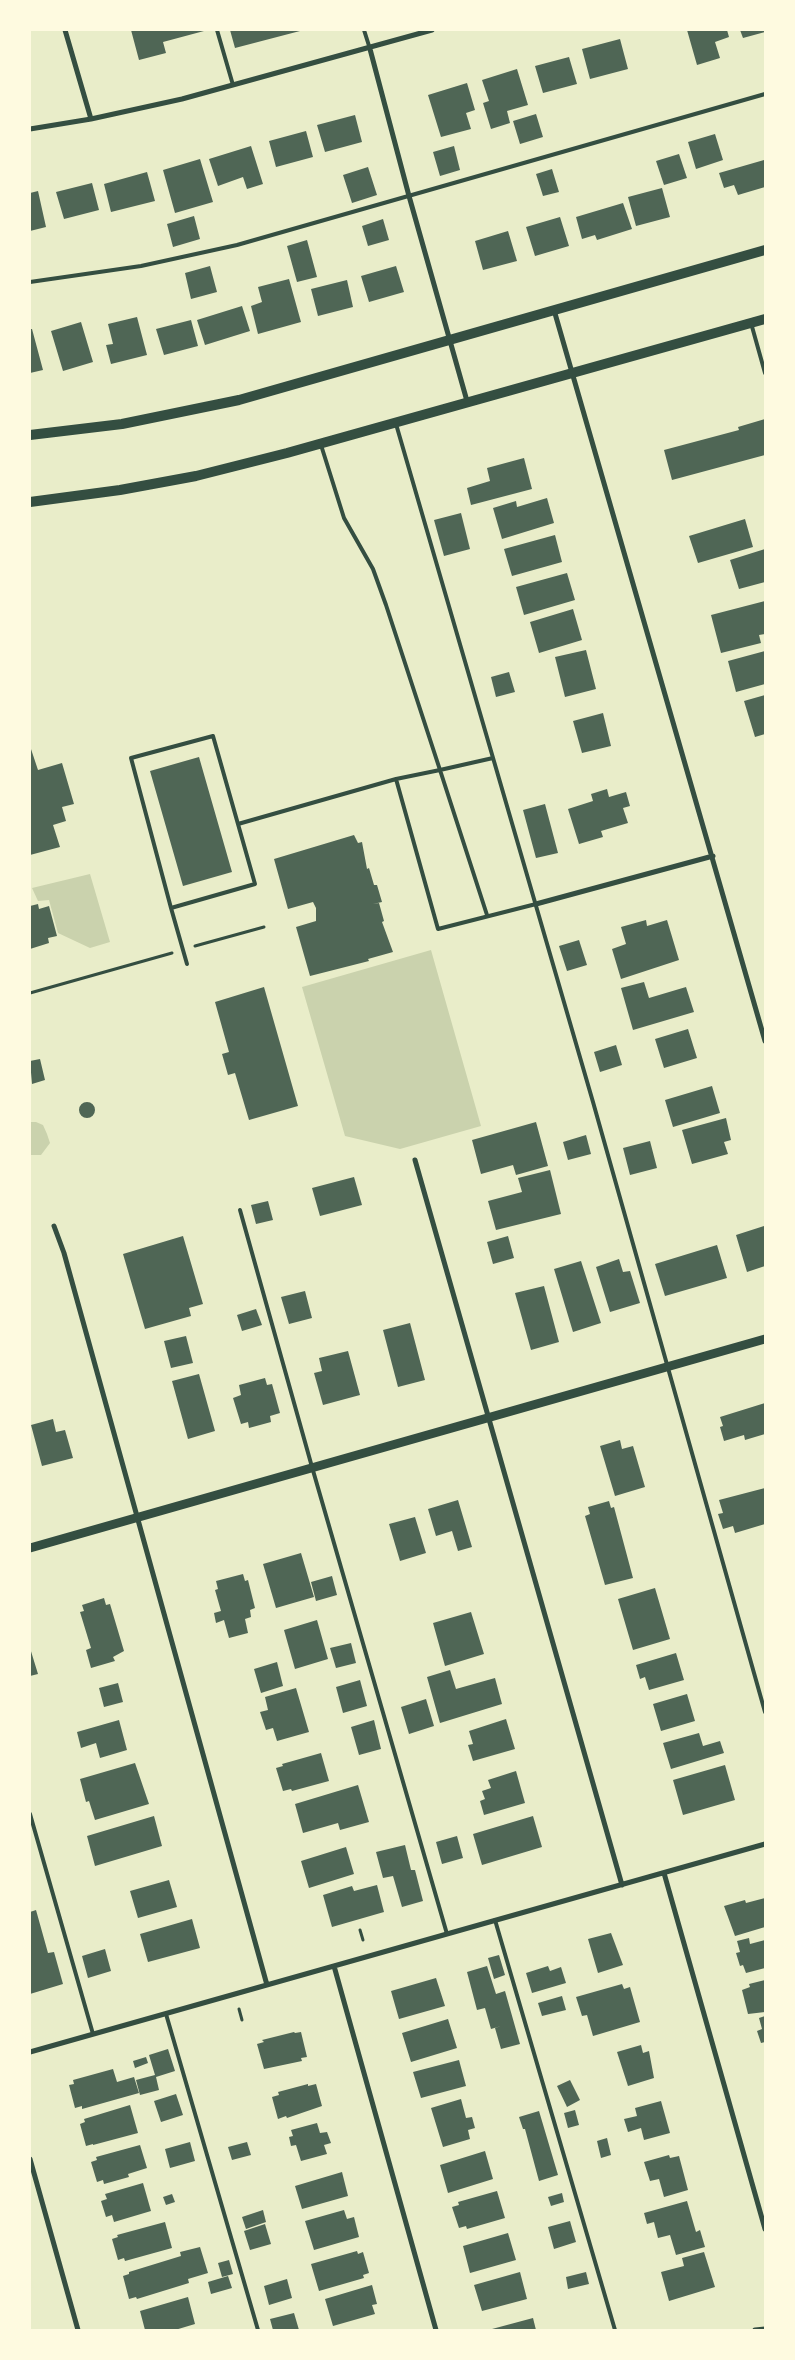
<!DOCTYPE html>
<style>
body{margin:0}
#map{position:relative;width:795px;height:2360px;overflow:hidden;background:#e9edc9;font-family:Signika,sans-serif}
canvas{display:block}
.frame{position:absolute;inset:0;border:31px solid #fefae0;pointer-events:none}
</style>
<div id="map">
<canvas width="795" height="2360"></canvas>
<div class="frame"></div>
</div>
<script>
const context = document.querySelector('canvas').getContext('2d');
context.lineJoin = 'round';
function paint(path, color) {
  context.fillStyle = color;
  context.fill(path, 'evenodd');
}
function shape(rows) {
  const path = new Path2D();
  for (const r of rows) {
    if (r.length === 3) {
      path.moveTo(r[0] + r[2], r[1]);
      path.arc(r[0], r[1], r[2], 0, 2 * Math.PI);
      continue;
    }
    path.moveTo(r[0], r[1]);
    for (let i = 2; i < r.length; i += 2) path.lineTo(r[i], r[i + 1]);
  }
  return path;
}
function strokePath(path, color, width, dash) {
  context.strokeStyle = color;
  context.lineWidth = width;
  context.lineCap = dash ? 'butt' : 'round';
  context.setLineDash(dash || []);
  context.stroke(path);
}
paint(shape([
 [90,874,110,942,90,948,58,933,49,900,38,901,32,888],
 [431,950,481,1126,400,1149,345,1136,302,987],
 [30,1122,36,1122,43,1125,47,1134,50,1143,41,1155,30,1155]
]), '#cad2ad');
paint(shape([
 [131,30,204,30,204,31,163,42,166,53,139,60],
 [230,30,299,30,300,31,235,48],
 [687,30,727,30,729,37,715,42,720,58,697,65],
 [740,30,765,30,765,32,743,38],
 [620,39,628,69,590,79,582,49],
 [569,57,577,84,543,93,535,66],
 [517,69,528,105,507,111,510,123,491,129,483,103,489,101,482,80],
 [467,83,475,110,466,113,471,129,441,137,428,95],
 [536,114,543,137,520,144,513,121],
 [355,115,362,142,325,152,317,125],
 [306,131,313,157,276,167,269,141],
 [715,134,723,160,696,169,688,142],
 [251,146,263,184,247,189,243,177,218,186,209,159],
 [454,146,460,170,440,176,433,152],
 [679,154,687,178,664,185,656,161],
 [200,159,213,202,175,213,163,170],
 [764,160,765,187,738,195,734,185,724,188,719,173],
 [368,167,377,195,352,203,343,175],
 [552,169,559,192,543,196,536,174],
 [147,172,155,201,111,212,104,184],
 [92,183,99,210,64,219,56,192],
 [662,188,670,217,636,226,628,197],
 [38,191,46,227,30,231,30,193],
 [623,203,632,229,597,240,595,235,582,239,576,217],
 [194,216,200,239,173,247,167,224],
 [560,217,569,246,535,256,526,227],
 [383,219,389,240,368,246,362,226],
 [508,231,517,261,483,270,475,241],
 [307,240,317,277,297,282,287,246],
 [210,266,217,292,191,299,185,273],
 [396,266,404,292,369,302,361,276],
 [289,279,301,322,258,334,251,306,262,302,258,287],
 [347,280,353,307,318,316,311,289],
 [242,306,250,331,205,345,197,320],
 [137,317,147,355,111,364,106,345,113,344,108,324],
 [191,320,198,346,164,355,156,329],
 [81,322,93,362,63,371,51,331],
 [30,329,32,329,43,370,30,373],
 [765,419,765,455,672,480,664,450,739,430,738,427],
 [524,458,532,489,471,505,467,488,490,481,487,468],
 [547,498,554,523,502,539,493,508,516,501,517,507],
 [461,513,470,549,444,556,434,520],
 [745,519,753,547,698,563,689,536],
 [555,535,562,562,512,576,504,549],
 [765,549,765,582,739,589,730,560],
 [567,573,575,600,524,615,516,587],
 [765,601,765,634,759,635,761,643,721,653,711,615],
 [573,609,582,640,539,653,530,622],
 [586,650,596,689,565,697,555,657],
 [765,651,765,684,736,692,728,661],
 [509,672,515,692,496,697,491,677],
 [765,695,765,734,755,737,744,701],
 [603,713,611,746,582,753,573,721],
 [30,746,38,770,62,763,74,804,62,807,66,821,53,825,60,847,30,855],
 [199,757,232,872,183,886,150,771],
 [607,789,609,797,626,792,630,806,623,808,628,823,601,831,603,837,579,844,568,809,593,801,591,794],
 [545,804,558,853,536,858,523,810],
 [354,835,358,843,362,842,367,869,369,868,374,885,377,885,382,902,373,904,379,903,384,921,382,922,393,952,368,959,369,961,310,976,296,927,316,921,316,908,313,902,288,909,274,859],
 [38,904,39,909,49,906,57,936,48,938,49,943,30,949,30,906],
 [646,920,647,926,667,920,679,960,621,979,612,949,626,944,621,927],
 [579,940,587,965,567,971,559,946],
 [644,982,649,998,686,987,694,1012,633,1030,621,988],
 [264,987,298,1106,249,1120,235,1073,228,1075,222,1054,229,1052,215,1002],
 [688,1029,697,1058,664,1068,655,1039],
 [616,1045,622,1065,600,1072,594,1052],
 [40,1059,45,1080,32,1084,30,1061],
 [712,1086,720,1113,673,1127,665,1100],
 [87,1110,8],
 [726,1118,731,1140,724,1142,728,1154,692,1164,682,1130],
 [536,1122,548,1166,516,1175,513,1165,481,1174,472,1140],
 [586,1135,591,1154,568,1160,563,1142],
 [650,1141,657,1168,630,1175,623,1148],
 [550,1170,561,1214,496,1230,488,1201,522,1192,518,1178],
 [354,1177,362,1205,320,1216,312,1188],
 [268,1201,273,1220,256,1224,251,1205],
 [764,1226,765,1266,747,1272,736,1235],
 [183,1236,203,1304,189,1308,191,1316,145,1329,123,1254],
 [508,1236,514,1258,493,1264,487,1242],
 [717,1245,727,1278,665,1296,655,1264],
 [619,1259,623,1272,630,1271,640,1303,610,1312,596,1267],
 [581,1261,601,1323,573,1332,554,1269],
 [544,1286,559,1342,531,1350,515,1293],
 [305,1291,312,1318,289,1324,281,1297],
 [256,1309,262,1325,242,1331,237,1315],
 [410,1323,425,1380,398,1387,383,1330],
 [186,1336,193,1363,171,1368,164,1341],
 [348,1351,360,1395,323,1405,314,1373,322,1371,319,1358],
 [199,1374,215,1431,188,1439,172,1381],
 [265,1378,267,1385,272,1384,280,1413,270,1416,271,1422,249,1428,248,1422,241,1424,233,1398,241,1395,239,1385],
 [765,1403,765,1434,745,1440,744,1435,724,1441,720,1427,723,1426,720,1417],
 [53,1419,56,1432,65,1430,73,1458,42,1466,31,1425],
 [620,1440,622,1449,633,1446,645,1487,615,1496,600,1446],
 [765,1488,765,1524,735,1533,733,1526,723,1529,718,1514,723,1513,719,1500],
 [458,1500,472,1547,458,1551,452,1531,436,1536,428,1509],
 [609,1501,611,1508,614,1507,633,1578,605,1585,585,1516,590,1514,588,1507],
 [415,1517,426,1553,400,1561,389,1524],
 [301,1553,314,1597,276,1608,263,1564],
 [243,1574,245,1581,248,1580,255,1608,250,1610,251,1617,245,1619,248,1633,229,1638,224,1620,216,1623,214,1613,221,1611,215,1590,218,1589,216,1581],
 [332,1576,337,1595,316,1601,311,1582],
 [655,1588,670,1639,633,1650,618,1599],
 [104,1598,106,1605,110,1604,124,1651,113,1657,115,1661,91,1668,86,1650,91,1648,80,1612,84,1611,82,1605],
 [471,1612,484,1654,445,1666,433,1623],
 [317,1620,328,1659,295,1669,284,1630],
 [351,1643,356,1663,336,1668,330,1648],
 [30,1648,38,1674,30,1676],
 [676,1653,684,1680,649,1690,645,1677,640,1679,636,1665],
 [277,1662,283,1686,261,1693,254,1669],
 [450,1670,456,1689,495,1678,502,1704,440,1723,427,1677],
 [360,1680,367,1706,343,1713,336,1687],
 [118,1683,123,1702,104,1707,99,1688],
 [296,1688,309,1732,277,1741,273,1728,266,1730,260,1712,268,1710,265,1697],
 [687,1694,695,1721,661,1731,653,1704],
 [426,1699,434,1726,409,1734,401,1707],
 [506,1719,515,1749,473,1761,468,1745,473,1744,469,1731],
 [119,1720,127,1750,100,1758,96,1743,81,1748,77,1732],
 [374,1720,381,1749,359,1755,351,1727],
 [699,1733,703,1746,720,1741,724,1753,671,1769,663,1743],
 [321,1753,329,1781,292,1791,291,1789,283,1791,276,1768,283,1766,282,1764],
 [135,1763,149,1804,95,1820,89,1801,86,1802,80,1779],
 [725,1765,735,1800,683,1815,673,1780],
 [516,1771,525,1803,484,1815,480,1801,485,1799,482,1791,491,1788,488,1780],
 [358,1785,369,1822,340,1830,338,1823,303,1833,295,1804],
 [154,1816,162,1846,95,1866,87,1836],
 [533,1816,542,1847,482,1865,473,1834],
 [457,1836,463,1858,442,1864,436,1842],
 [405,1845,411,1870,415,1870,423,1901,402,1907,393,1876,383,1878,376,1852],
 [346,1847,354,1874,309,1888,301,1861],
 [169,1880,177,1907,138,1918,130,1891],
 [377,1885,384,1912,332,1927,323,1895,352,1886,354,1891],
 [765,1898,765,1927,735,1936,724,1906,745,1900,746,1903],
 [36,1910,48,1953,54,1952,63,1984,30,1994,30,1912],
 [192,1919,200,1948,148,1962,140,1934],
 [611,1933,623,1965,598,1973,588,1939],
 [749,1938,750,1944,765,1940,765,1968,746,1973,743,1965,740,1966,736,1953,740,1952,737,1941],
 [105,1949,111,1971,88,1978,82,1956],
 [499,1955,505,1975,494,1979,488,1958],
 [487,1966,496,1994,505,1991,520,2044,501,2049,495,2028,501,2026,491,2029,485,2008,477,2010,467,1972],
 [548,1966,550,1971,561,1967,566,1983,532,1993,526,1973],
 [436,1978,445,2006,399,2019,391,1991],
 [765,1980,765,2012,748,2014,742,1990,750,1987,749,1984],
 [622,1984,624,1989,630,1987,640,2022,593,2036,587,2015,582,2016,576,1997],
 [562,1996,566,2010,542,2016,538,2003],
 [765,2016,765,2042,761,2043,757,2031,762,2029,759,2018],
 [448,2019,457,2048,411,2062,402,2033],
 [294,2032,295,2033,301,2032,307,2057,301,2058,302,2061,264,2069,257,2044,264,2042,262,2040],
 [641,2045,643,2053,649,2051,654,2078,628,2086,617,2052],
 [168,2049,175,2071,156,2077,159,2090,140,2095,136,2080,155,2075,149,2055],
 [146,2057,148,2063,135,2068,133,2061],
 [459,2060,466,2086,421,2098,413,2072],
 [113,2069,117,2082,134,2077,139,2093,82,2109,82,2106,75,2108,69,2085,74,2084,73,2080],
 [570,2080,580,2100,567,2107,557,2086],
 [308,2084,308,2086,316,2084,322,2106,287,2118,286,2116,278,2119,272,2097,279,2095,278,2092],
 [176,2094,183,2115,161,2122,154,2101],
 [461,2099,466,2118,472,2117,475,2128,468,2130,470,2139,443,2147,431,2108],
 [661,2101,670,2133,644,2140,641,2128,628,2132,624,2119,637,2116,635,2108],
 [130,2105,138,2133,93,2145,93,2144,86,2146,80,2124,85,2122,84,2119],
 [575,2110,579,2125,568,2128,564,2113],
 [539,2111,558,2175,539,2181,525,2129,523,2129,519,2117],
 [317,2123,320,2133,327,2132,331,2143,324,2145,327,2154,301,2161,296,2145,291,2146,289,2137,293,2136,291,2130],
 [607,2138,611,2155,601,2158,597,2141],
 [190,2142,195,2161,170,2168,165,2149],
 [247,2142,251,2155,232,2160,228,2147],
 [140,2145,147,2168,128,2174,129,2177,104,2184,103,2180,97,2182,91,2162,97,2160,96,2157],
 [485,2151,493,2179,448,2193,440,2165],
 [669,2155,670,2158,679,2156,688,2190,664,2197,659,2179,650,2181,644,2162],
 [342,2172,348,2196,302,2209,295,2186],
 [143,2183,151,2211,114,2222,112,2215,106,2217,101,2201,107,2199,105,2194],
 [497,2191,505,2218,467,2229,466,2226,459,2228,452,2207,459,2205,458,2202],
 [562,2193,564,2202,551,2206,548,2197],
 [172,2194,175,2202,166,2205,163,2197],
 [687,2201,696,2232,700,2230,705,2247,676,2255,670,2235,658,2238,654,2222,647,2224,644,2213],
 [263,2210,266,2222,246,2229,242,2217],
 [344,2210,347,2219,354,2217,359,2237,314,2250,305,2221],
 [570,2221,576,2242,554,2249,548,2227],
 [165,2222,172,2248,125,2261,124,2258,118,2260,112,2239,118,2237,117,2235],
 [265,2224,271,2244,250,2250,244,2231],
 [508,2233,516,2260,470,2273,463,2246],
 [200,2247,208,2273,188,2279,189,2283,137,2299,136,2297,129,2299,123,2276,129,2274,129,2272,181,2256,180,2252],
 [357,2251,358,2254,363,2252,369,2273,363,2275,364,2278,319,2291,311,2264],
 [704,2252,715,2287,669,2301,661,2272,684,2266,682,2258],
 [229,2260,233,2274,222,2277,218,2263],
 [520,2272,527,2299,482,2311,474,2285],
 [586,2272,589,2284,568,2289,566,2277],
 [228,2276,232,2288,211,2294,208,2282],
 [287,2279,292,2298,269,2305,264,2286],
 [372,2285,377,2304,372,2305,375,2314,333,2326,325,2299],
 [188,2297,195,2324,175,2330,145,2330,140,2311],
 [294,2313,299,2330,273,2330,270,2319],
 [533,2318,536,2330,492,2330,492,2329]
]), '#4f6655');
strokePath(shape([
 [195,946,264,927],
 [30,993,172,953],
 [360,1930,363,1940],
 [239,2009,242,2020]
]), '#344e41', 3);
strokePath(shape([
 [217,30,233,85],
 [364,30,370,49],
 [30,282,141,266,237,245,765,94],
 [751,323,765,373],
 [396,424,593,1102,765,1712],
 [321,445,344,518,373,569,386,605,440,770,493,758],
 [396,779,438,929,536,904],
 [238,824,396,779,440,770,487,915],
 [171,908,255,884,213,736,131,758,171,908,187,964],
 [240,1210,312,1467,447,1934],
 [30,1814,93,2034],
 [495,1920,615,2330],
 [166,2014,258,2330]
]), '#344e41', 4);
strokePath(shape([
 [65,30,91,119],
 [370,49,409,196,467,401],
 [30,129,91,119,182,99,432,30],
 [554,310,765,1041],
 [536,904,713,856],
 [415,1160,622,1885],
 [54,1226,64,1253,267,1985],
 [664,1873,765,2229],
 [334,1966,436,2330],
 [30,2052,765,1844],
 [30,2159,78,2330],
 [755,2330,765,2329]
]), '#344e41', 5);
strokePath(shape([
 [30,1548,765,1339]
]), '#344e41', 9);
strokePath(shape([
 [30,435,122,424,239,400,765,250],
 [30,502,120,490,196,476,287,453,765,319]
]), '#344e41', 10);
</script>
